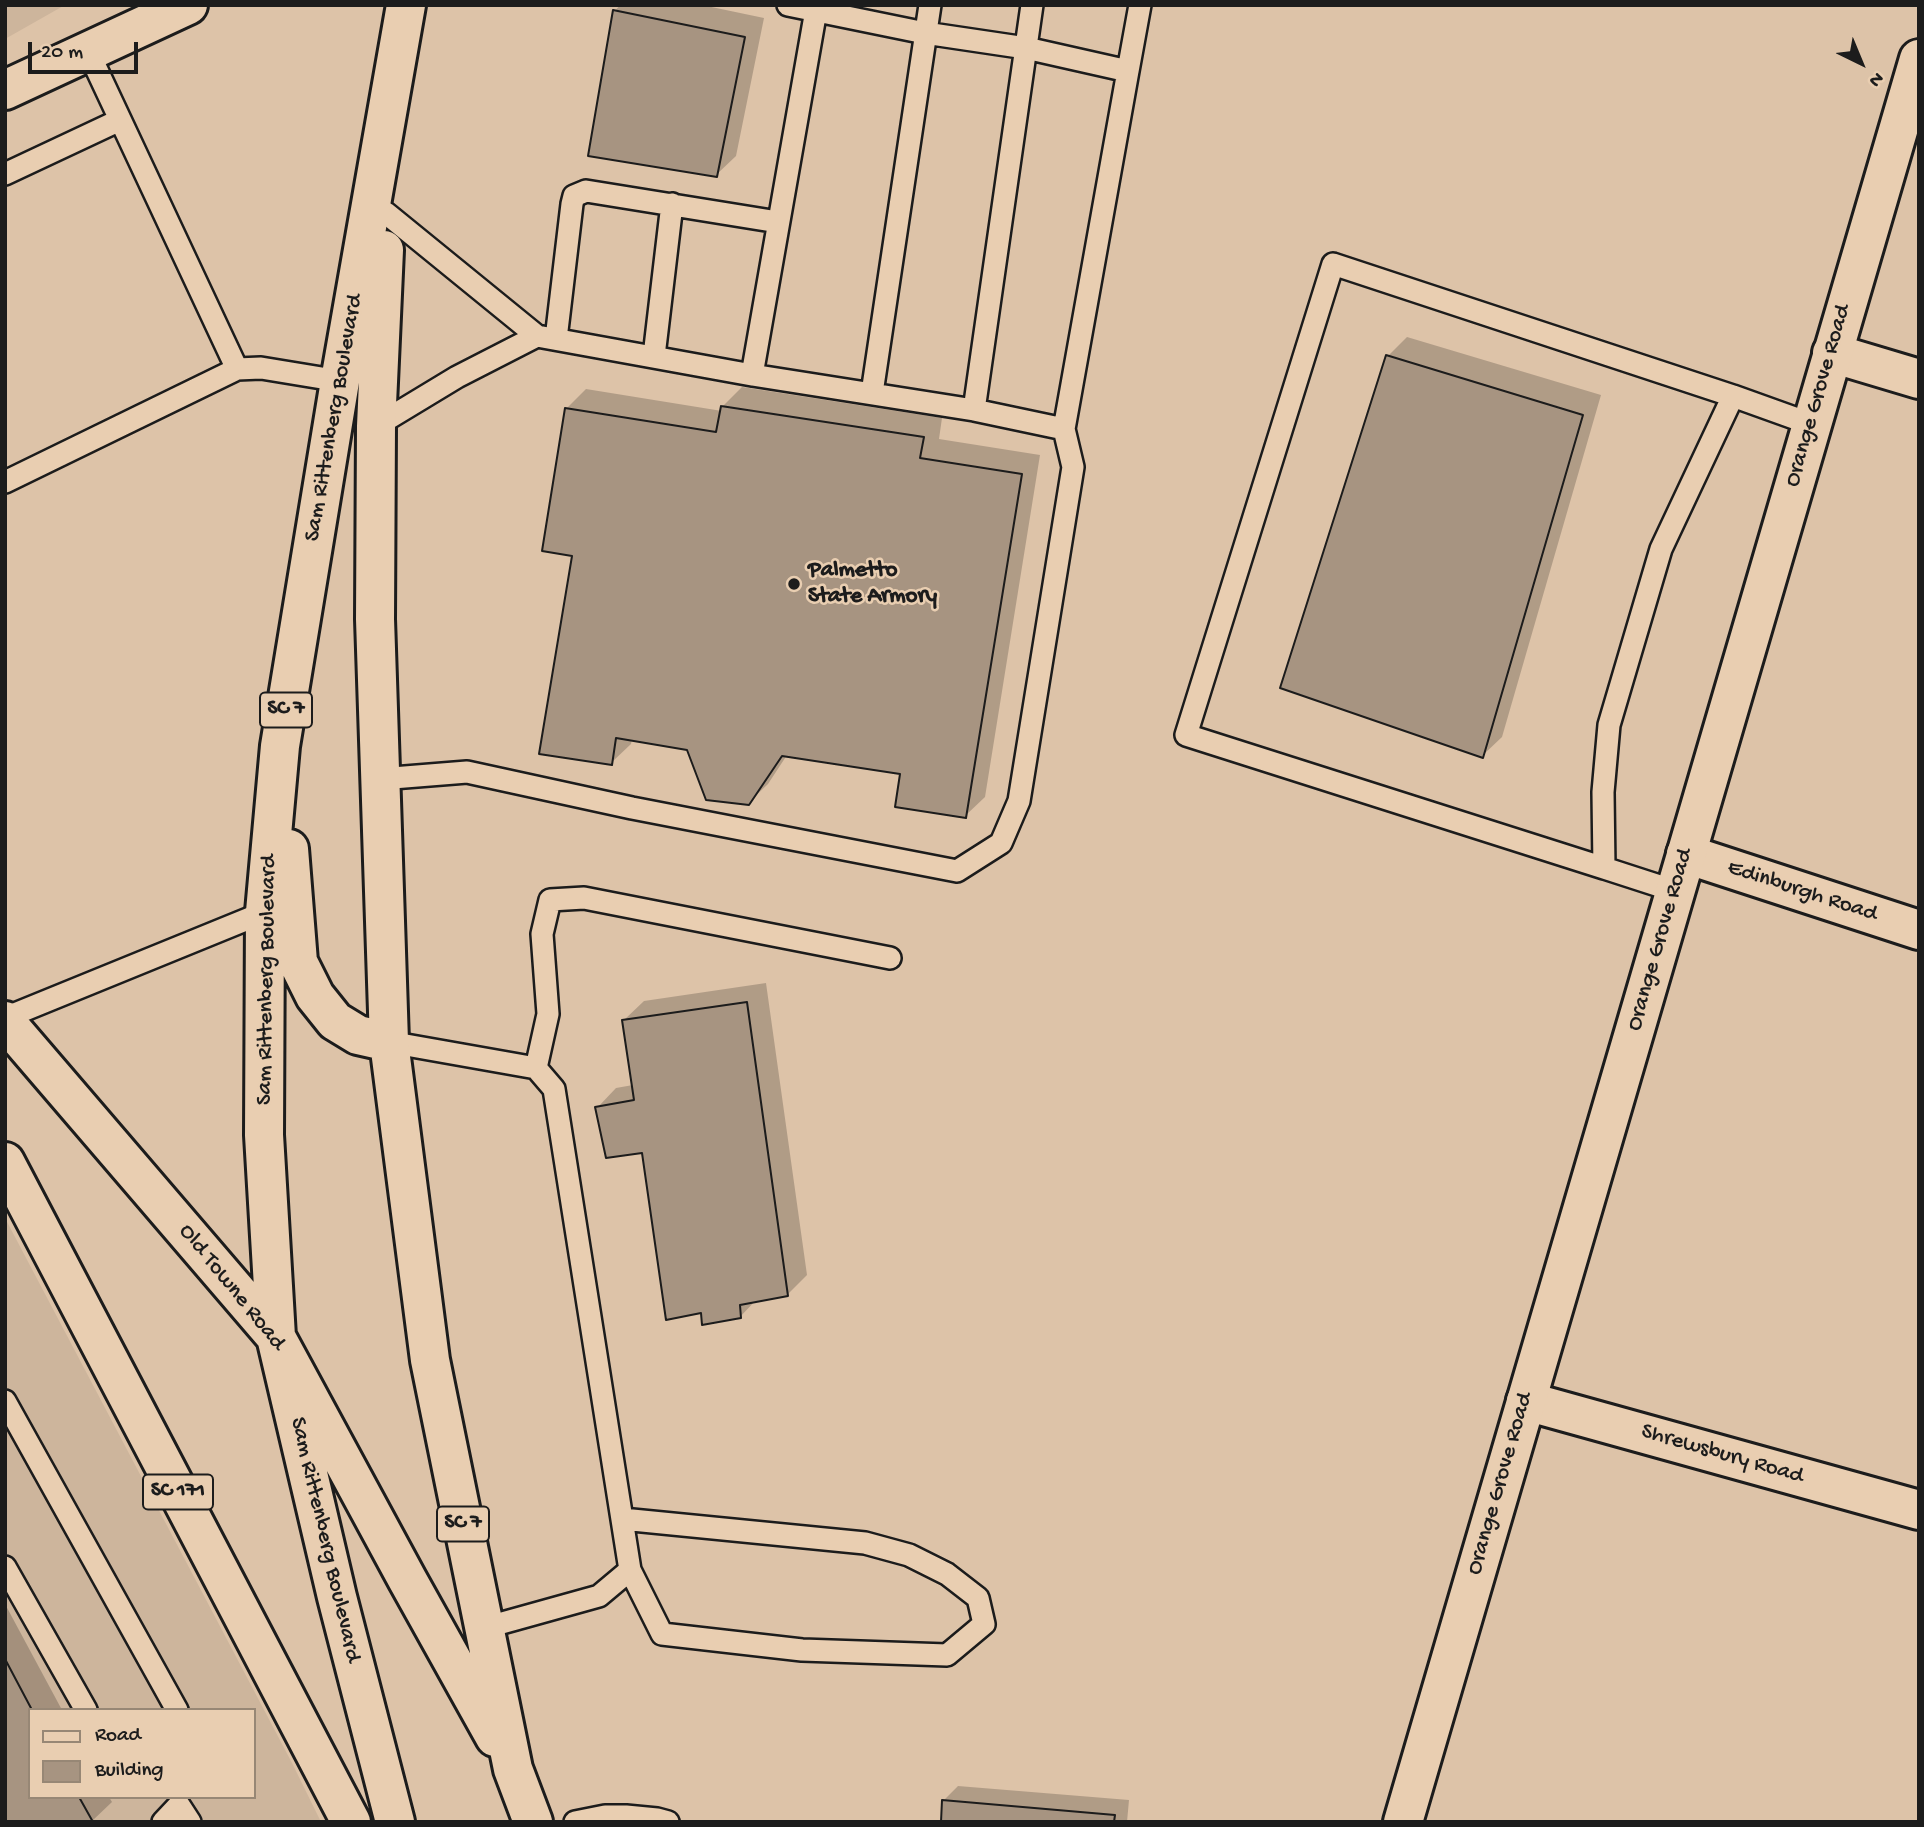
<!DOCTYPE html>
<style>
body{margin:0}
#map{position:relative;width:1924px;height:1827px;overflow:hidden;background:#ddc3a8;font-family:"Gochi Hand",sans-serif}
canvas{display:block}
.frame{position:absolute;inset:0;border:7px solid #1c1c1c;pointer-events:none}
.legend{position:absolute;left:28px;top:1708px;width:228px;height:91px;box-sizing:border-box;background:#e9ceb1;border:2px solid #978775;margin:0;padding:9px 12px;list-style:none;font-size:21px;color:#1c1c1c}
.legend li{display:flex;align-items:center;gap:14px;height:35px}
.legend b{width:35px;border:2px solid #978775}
.north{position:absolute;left:1826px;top:28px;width:70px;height:70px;-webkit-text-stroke:5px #e9ceb1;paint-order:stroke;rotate:137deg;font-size:19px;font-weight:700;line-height:28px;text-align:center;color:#1c1c1c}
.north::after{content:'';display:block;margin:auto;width:24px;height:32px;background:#1c1c1c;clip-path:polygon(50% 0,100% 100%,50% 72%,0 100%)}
.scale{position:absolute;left:28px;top:42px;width:110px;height:32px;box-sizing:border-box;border:4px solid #1c1c1c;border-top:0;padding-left:9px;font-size:21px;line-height:24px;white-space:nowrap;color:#1c1c1c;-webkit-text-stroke:5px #e9ceb1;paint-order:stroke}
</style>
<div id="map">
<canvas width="1924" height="1827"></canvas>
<div class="frame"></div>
<ul class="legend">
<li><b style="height:9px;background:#e9ceb1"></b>Road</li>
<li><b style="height:19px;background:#a79481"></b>Building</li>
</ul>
<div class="north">N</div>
<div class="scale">20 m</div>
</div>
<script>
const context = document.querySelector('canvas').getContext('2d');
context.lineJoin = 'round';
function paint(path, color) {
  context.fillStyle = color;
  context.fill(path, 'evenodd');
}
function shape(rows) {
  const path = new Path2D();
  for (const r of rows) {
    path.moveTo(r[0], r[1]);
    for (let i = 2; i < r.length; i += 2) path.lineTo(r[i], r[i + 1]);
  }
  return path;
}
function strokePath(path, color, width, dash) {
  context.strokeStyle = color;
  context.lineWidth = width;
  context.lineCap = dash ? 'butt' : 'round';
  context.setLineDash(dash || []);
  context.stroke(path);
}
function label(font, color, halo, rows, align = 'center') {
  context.font = font + ' "Gochi Hand",sans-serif';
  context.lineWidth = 5;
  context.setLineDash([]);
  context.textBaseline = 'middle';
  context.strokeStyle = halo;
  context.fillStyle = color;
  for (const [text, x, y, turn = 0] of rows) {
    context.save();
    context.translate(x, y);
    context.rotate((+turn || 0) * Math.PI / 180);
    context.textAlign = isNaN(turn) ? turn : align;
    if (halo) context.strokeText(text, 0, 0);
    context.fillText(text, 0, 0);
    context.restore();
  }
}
paint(shape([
 [5,5,65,5,5,39],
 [5,1218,292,1763,321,1822,5,1822],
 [30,1710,254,1710,254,1797,30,1797]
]), '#cdb59c');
paint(shape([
 [620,5,702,5,764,18,736,156,716,175,615,11],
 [1407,337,1601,395,1502,737,1482,756,1388,356],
 [742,387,942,418,939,439,1040,455,985,797,965,816,902,773,787,755,768,784,748,803,689,748,632,739,631,744,611,763,574,554,566,409,586,389,722,411,722,407],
 [766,983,807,1275,787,1295,756,1300,740,1317,702,1310,643,1151,597,1108,616,1088,633,1085,624,1020,644,1001],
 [5,1604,62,1710,30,1710,30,1797,109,1797,112,1802,92,1821,5,1822],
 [958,1786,1129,1800,1127,1822,943,1822,944,1800]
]), '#0003');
const building = shape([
 [613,10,745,37,717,177,588,156,613,10],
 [1386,355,1583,415,1483,758,1280,688,1386,355],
 [721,406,924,437,920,458,1022,474,966,818,895,807,900,774,782,756,749,805,706,800,687,750,616,738,612,765,539,754,572,556,542,551,565,408,716,432,721,406],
 [747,1002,788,1296,740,1305,741,1318,702,1325,701,1313,666,1320,642,1153,606,1158,595,1107,634,1100,622,1020,747,1002],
 [5,1659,32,1710,30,1710,30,1797,79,1797,93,1822,5,1822,5,1659],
 [942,1800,1115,1815,1114,1822,941,1822,942,1800]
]);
paint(building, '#a79481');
strokePath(building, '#1c1c1c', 2);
const service = shape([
 [88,51,237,369],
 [1128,71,1140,5],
 [5,174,120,120],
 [537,336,752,375,974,410,1064,429,1128,71,1026,48,925,33,788,5],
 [556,339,572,204,574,196,586,191,778,222],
 [654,356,672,204],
 [752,375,816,10],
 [872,393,930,5],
 [974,410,1032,5],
 [376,426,457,377,537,336,386,213],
 [5,482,237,369,261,368,340,381],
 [380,779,467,772,632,808,957,871,1001,843,1019,801,1073,467,1064,429],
 [1604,868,1186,735,1333,264,1733,396],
 [1675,891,1604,868,1603,792,1609,725,1661,549,1733,396,1811,424],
 [5,1018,265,912],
 [389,1042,536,1068,554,1089,630,1570,662,1634,802,1650,947,1655,984,1624,978,1598,947,1574,909,1555,865,1543,622,1519],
 [536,1068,548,1014,542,934,550,900,584,898,890,958],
 [5,1401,177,1710],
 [5,1567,86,1710],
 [484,1628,599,1596,630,1570],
 [163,1822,179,1805,190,1822],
 [575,1822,605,1816,626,1816,657,1819,668,1822]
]);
const minor = shape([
 [5,90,188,5],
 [1832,353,1919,379],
 [1686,854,1919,930],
 [1526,1401,1919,1510]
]);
const tertiary = shape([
 [1403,1822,1919,59]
]);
const primary = shape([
 [384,250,376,426,375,619,389,1042,430,1360,513,1769,533,1822],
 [289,849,298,962,315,996,335,1021,358,1035,389,1042],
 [5,1021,276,1337,407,1579,495,1737],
 [5,1162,351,1822],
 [395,1822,337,1597,276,1337,264,1135,265,912,280,746,340,381,406,5]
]);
strokePath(service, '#1c1c1c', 26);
strokePath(minor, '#1c1c1c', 44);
strokePath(tertiary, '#1c1c1c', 44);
strokePath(primary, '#1c1c1c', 44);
strokePath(service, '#e9ceb1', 21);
strokePath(minor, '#e9ceb1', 38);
strokePath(tertiary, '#e9ceb1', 38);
strokePath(primary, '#e9ceb1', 38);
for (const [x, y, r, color] of [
 [794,584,7,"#1c1c1c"]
]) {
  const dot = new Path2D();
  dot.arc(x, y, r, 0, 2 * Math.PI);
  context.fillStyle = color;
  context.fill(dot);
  strokePath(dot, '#e9ceb1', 2.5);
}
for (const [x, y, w] of [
 [286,710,52],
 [178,1492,70],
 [463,1524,52]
]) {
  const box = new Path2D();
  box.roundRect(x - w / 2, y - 17.5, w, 35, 5);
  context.fillStyle = '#e9ceb1';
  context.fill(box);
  strokePath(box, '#1c1c1c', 2);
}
label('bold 21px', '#1c1c1c', null, [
 ["SC 7",286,710],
 ["SC 171",178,1492],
 ["SC 7",463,1524]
]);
label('23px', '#1c1c1c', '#e9ceb1', [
 ["Orange Grove Road",1819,396,-74],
 ["Sam Rittenberg Boulevard",335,418,-80],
 ["Edinburgh Road",1802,892,18],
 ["Orange Grove Road",1661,940,-74],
 ["Sam Rittenberg Boulevard",268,980,-89],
 ["Old Towne Road",231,1288,51],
 ["Shrewsbury Road",1722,1455,16],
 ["Orange Grove Road",1501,1484,-74],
 ["Sam Rittenberg Boulevard",324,1540,77]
]);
label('bold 23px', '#1c1c1c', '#e9ceb1', [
 ["Palmetto",808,571],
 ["State Armory",808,597]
], 'left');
</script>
